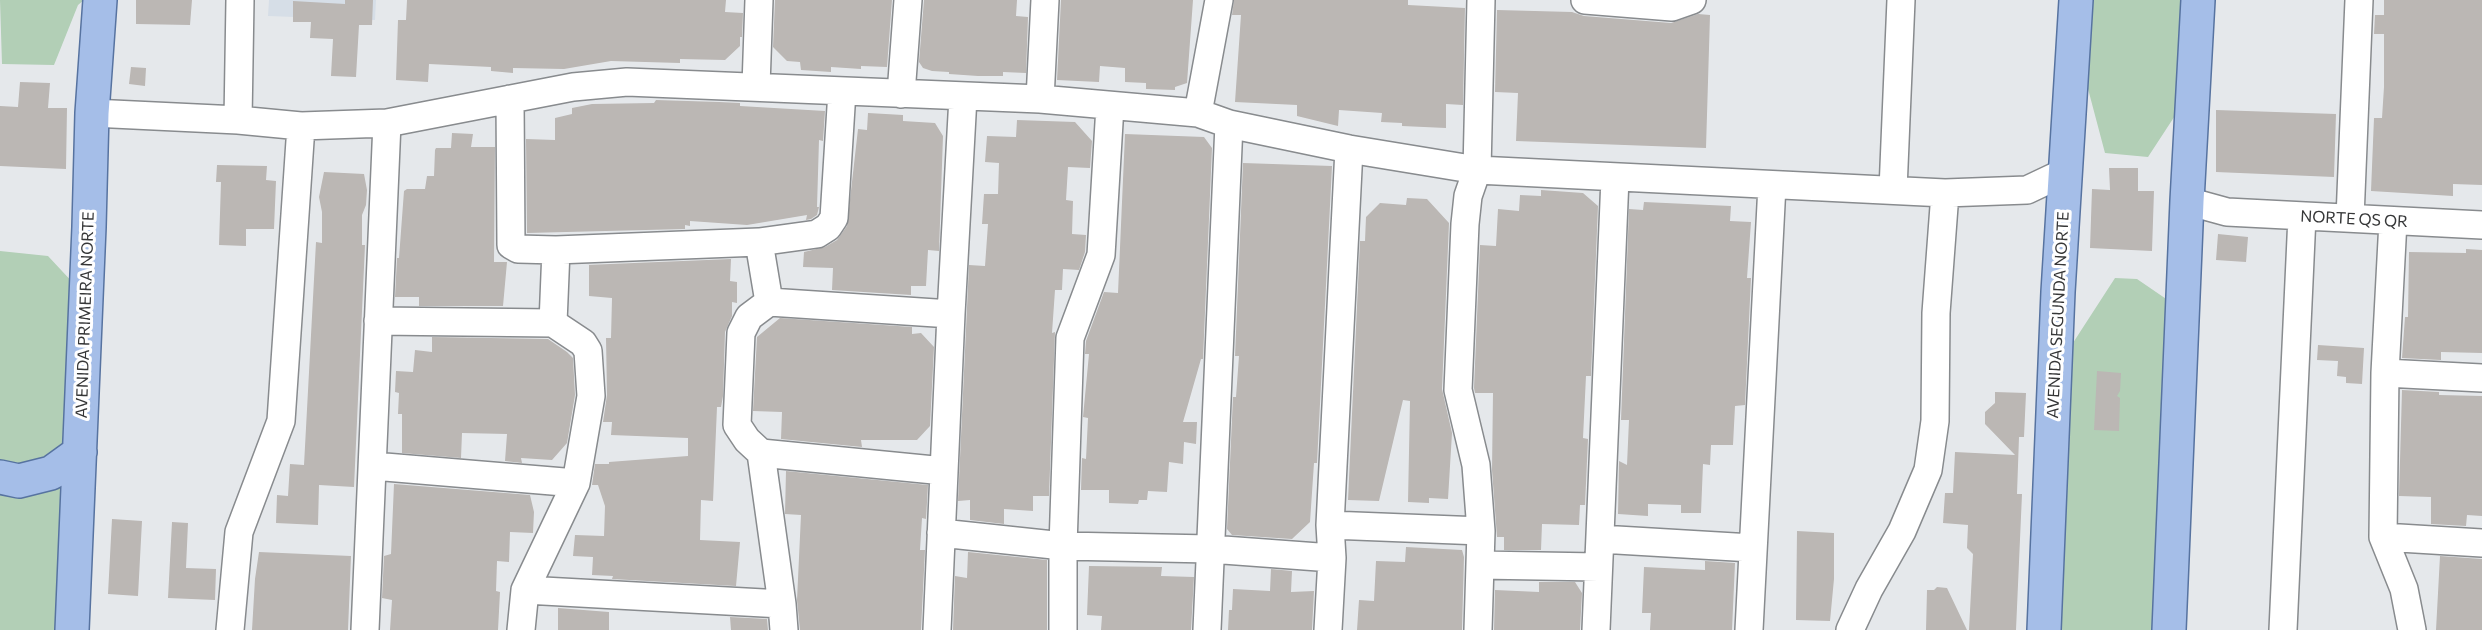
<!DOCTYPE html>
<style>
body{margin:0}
canvas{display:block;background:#e5e8eb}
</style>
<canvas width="2482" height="630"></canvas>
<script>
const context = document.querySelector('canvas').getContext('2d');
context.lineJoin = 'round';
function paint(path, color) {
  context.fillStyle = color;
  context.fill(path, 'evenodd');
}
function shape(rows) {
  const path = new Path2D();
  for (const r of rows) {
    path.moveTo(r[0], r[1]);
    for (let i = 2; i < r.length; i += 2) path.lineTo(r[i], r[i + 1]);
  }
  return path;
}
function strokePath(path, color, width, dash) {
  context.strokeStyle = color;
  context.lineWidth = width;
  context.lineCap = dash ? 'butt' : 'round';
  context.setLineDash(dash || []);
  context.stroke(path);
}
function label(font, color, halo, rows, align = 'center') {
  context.font = font + ' Commissioner,sans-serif';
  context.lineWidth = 6;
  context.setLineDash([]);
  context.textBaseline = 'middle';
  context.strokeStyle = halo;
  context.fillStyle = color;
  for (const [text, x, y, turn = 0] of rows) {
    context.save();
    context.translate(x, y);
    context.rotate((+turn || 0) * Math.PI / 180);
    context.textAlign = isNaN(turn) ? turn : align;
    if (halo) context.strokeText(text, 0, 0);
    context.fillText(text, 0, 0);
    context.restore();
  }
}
paint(shape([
 [269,0,376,0,375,20,268,16]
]), '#d6dee7');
paint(shape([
 [0,0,84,0,78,5,54,65,2,64],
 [2093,0,2184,0,2182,105,2148,157,2105,153,2087,85],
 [0,251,48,256,76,286,60,630,0,630],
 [2115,278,2137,279,2175,305,2158,630,2057,630,2069,349]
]), '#b2cfb6');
paint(shape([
 [136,0,192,0,190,25,136,24],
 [345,0,373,0,372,25,359,25,356,77,331,76,333,39,310,38,311,22,293,22,293,1,345,4],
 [407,0,726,0,725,12,743,13,742,37,740,37,740,46,725,60,680,59,680,63,611,61,564,69,513,68,513,73,491,71,491,67,429,64,428,82,396,80,398,20,406,20],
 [775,0,892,0,887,67,861,66,861,69,831,67,831,72,801,70,800,62,787,61,773,47],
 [924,0,1017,0,1016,16,1028,17,1026,73,1003,72,1003,76,978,76,949,74,949,72,932,71,923,68,919,62],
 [1061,0,1193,0,1187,83,1175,87,1175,90,1146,89,1146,83,1125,82,1125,68,1100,66,1099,82,1057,80],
 [1234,0,1408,0,1408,5,1465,8,1463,105,1446,104,1446,128,1402,126,1402,123,1381,122,1382,113,1339,110,1338,126,1297,116,1297,105,1235,102,1241,15,1232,15],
 [2384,0,2482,0,2482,185,2453,184,2453,196,2371,191,2374,118,2382,118,2384,87,2384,34,2374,34,2375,15,2384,15],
 [1497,10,1572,12,1584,16,1671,23,1698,14,1710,15,1706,148,1516,141,1518,93,1495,92],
 [131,67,146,68,145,86,129,84],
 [20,82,50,83,48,108,67,108,66,169,0,166,0,106,18,107],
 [656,100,719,102,740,103,740,106,825,111,823,141,819,140,817,207,819,207,817,215,811,219,806,220,807,215,747,225,690,221,690,226,685,225,685,229,527,233,526,139,555,140,555,118,572,114,572,108,592,104,654,103],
 [2216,110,2336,114,2334,177,2216,172],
 [868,113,903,115,903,121,935,123,943,136,939,251,928,250,926,286,911,286,911,295,832,290,833,268,803,267,804,252,825,247,837,240,847,226,858,129,867,130],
 [1017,120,1075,122,1092,141,1090,168,1068,167,1066,200,1073,201,1072,234,1086,235,1085,252,1079,270,1063,269,1062,290,1055,290,1052,333,1055,332,1049,496,1033,496,1033,511,1004,509,1004,524,970,520,970,500,958,501,969,265,985,266,988,224,982,224,984,194,998,194,999,163,985,162,987,136,1016,137],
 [452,133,473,134,471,147,495,147,494,262,507,262,503,306,419,306,419,297,395,297,397,258,399,258,404,191,407,189,425,189,427,176,434,176,435,150,436,148,451,148],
 [1125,134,1204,137,1212,148,1203,359,1201,359,1183,422,1197,422,1196,444,1184,442,1183,464,1169,462,1167,492,1148,491,1147,500,1139,500,1138,504,1109,503,1109,490,1081,490,1082,458,1086,459,1088,418,1083,417,1089,354,1085,354,1086,341,1104,292,1118,293],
 [1243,163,1332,166,1317,463,1314,463,1310,522,1292,539,1232,535,1227,529,1233,397,1236,397,1239,356,1235,356],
 [217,165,267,166,266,180,276,181,274,229,246,229,246,246,219,245,221,182,216,182],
 [2109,168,2138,168,2138,191,2154,191,2152,251,2090,248,2092,189,2110,190],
 [324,172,364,174,367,190,366,205,362,215,362,245,365,245,354,487,319,485,318,525,276,523,277,495,288,496,290,464,304,465,316,242,322,243,322,212,319,197],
 [1541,190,1583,193,1598,206,1591,376,1586,376,1583,438,1588,439,1585,505,1580,505,1579,525,1542,524,1541,550,1504,550,1504,537,1497,537,1492,470,1493,393,1475,393,1474,388,1480,245,1496,246,1498,209,1519,211,1520,195,1541,196],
 [1407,198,1427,199,1449,223,1442,389,1452,433,1448,499,1429,498,1429,503,1408,502,1410,401,1403,400,1379,501,1348,500,1360,241,1365,241,1366,217,1380,203,1406,205],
 [1644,202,1731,206,1730,221,1751,222,1747,278,1751,278,1745,405,1735,406,1733,445,1711,445,1710,465,1703,464,1701,513,1681,513,1681,505,1648,504,1648,516,1618,514,1619,461,1627,465,1629,420,1621,420,1629,209,1643,210],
 [2218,234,2248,237,2246,262,2216,260],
 [2466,249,2482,250,2482,353,2441,352,2441,360,2402,358,2405,317,2408,317,2409,252,2466,253],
 [731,259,730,281,737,282,737,303,732,302,732,316,725,332,723,396,721,407,717,407,713,501,701,500,700,540,740,542,736,586,612,579,613,576,592,575,593,557,573,556,575,535,604,536,605,506,598,485,592,485,595,464,609,464,609,462,688,456,688,438,611,435,612,422,603,422,607,395,606,338,611,338,612,298,589,296,589,265,586,265],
 [780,318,912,327,912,334,921,333,934,347,930,426,917,440,861,440,862,447,781,439,782,412,753,411,757,337],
 [432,337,548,339,567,352,573,358,575,395,567,443,552,460,521,458,522,463,505,461,507,434,462,433,461,458,402,453,402,414,398,414,399,393,395,392,396,371,413,372,415,350,432,352],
 [2318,345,2364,348,2362,384,2346,383,2346,377,2337,376,2338,361,2317,360],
 [2097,371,2121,373,2120,391,2117,396,2120,398,2119,431,2094,430],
 [2402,390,2439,392,2439,395,2482,396,2482,516,2467,515,2466,526,2431,524,2431,497,2399,496],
 [1995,392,2026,393,2024,437,2019,437,2017,494,2022,494,2016,630,1969,630,1973,554,1967,548,1968,525,1943,523,1945,493,1953,493,1955,452,2015,455,1985,424,1985,412,1995,403],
 [786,471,928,485,926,519,922,518,920,550,925,550,921,630,800,630,797,600,801,515,785,514],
 [394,484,530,495,534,512,533,533,510,532,509,562,497,561,496,591,500,592,498,630,390,630,392,600,382,598,384,556,391,554],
 [112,519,142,521,138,596,108,594],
 [172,522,188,523,186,568,216,569,215,600,168,598],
 [1797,531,1834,533,1834,579,1830,621,1796,620],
 [1406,547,1462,550,1464,557,1462,630,1357,630,1359,600,1374,601,1376,561,1405,562],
 [259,552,351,556,348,630,252,630,255,579],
 [968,552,1047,560,1047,630,953,630,955,576,967,578],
 [2440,556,2482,559,2482,630,2436,630],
 [1705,561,1735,563,1732,630,1650,630,1651,613,1642,613,1644,567,1705,570],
 [1089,566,1162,567,1161,576,1194,577,1191,630,1101,630,1102,616,1087,615],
 [1271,569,1292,571,1291,592,1314,591,1312,630,1228,630,1229,610,1232,610,1233,589,1270,591],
 [1539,582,1575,582,1582,593,1580,630,1494,630,1495,590,1539,592],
 [1937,587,1947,588,1967,630,1926,630,1927,590,1934,590],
 [558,608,609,612,609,630,558,630],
 [730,617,767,619,768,630,731,630]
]), '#bbb7b4');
const minor = shape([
 [1585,0,1672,7,1692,0],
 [756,86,759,0],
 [901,94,908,0],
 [510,99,511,245,518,249,556,250,553,323,583,343,588,351,591,396,576,483,525,590,521,630],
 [1040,99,1045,0],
 [92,113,238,120,301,126,387,123,573,87,627,82,1040,99,1198,113,1229,124,1349,149,1477,170,1945,193,2027,190,2065,172],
 [1198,113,1219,0],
 [238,120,240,0],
 [1893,190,1901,0],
 [2187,201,2227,212,2482,225],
 [2350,218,2359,0],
 [2393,221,2385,373,2383,537,2404,589,2412,630],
 [759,242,817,234,828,227,834,218,842,91],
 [556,250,759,242,769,302],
 [378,321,553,323],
 [2385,373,2482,378],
 [373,466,576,483],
 [944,471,761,453,747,440,737,425,741,333,749,317,769,302,951,314],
 [1330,525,1481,531],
 [941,533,1063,546,1210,549,1332,558],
 [2383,537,2482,543],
 [1600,539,1752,548],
 [1480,565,1598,567],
 [525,590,782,604,761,453],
 [782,604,784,630],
 [230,630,239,532,281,421,301,126],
 [365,630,387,123],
 [937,630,951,314,963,97],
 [1063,630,1063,546,1070,338,1101,255,1110,106],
 [1207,630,1229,124],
 [1328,630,1332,558,1330,525,1349,149],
 [1478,630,1481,531,1476,465,1458,390,1465,224,1468,196,1477,170,1481,0],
 [1596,630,1615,178],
 [1749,630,1772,185],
 [1850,630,1869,589,1902,531,1928,470,1935,421,1936,313,1945,193],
 [2283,630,2302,216]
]);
const major = shape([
 [0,477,19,481,51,473,80,452],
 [72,630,89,227,92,113,100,0],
 [2044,630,2058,292,2076,0],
 [2169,630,2187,201,2198,0]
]);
strokePath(minor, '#888b8e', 30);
strokePath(major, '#5773a0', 36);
strokePath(minor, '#fff', 27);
strokePath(major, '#a5bee8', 33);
label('16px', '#363738', '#fff', [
 ["NORTE QS QR",2354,219,3],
 ["AVENIDA PRIMEIRA NORTE",85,315,-88],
 ["AVENIDA SEGUNDA NORTE",2058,315,-87]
]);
</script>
